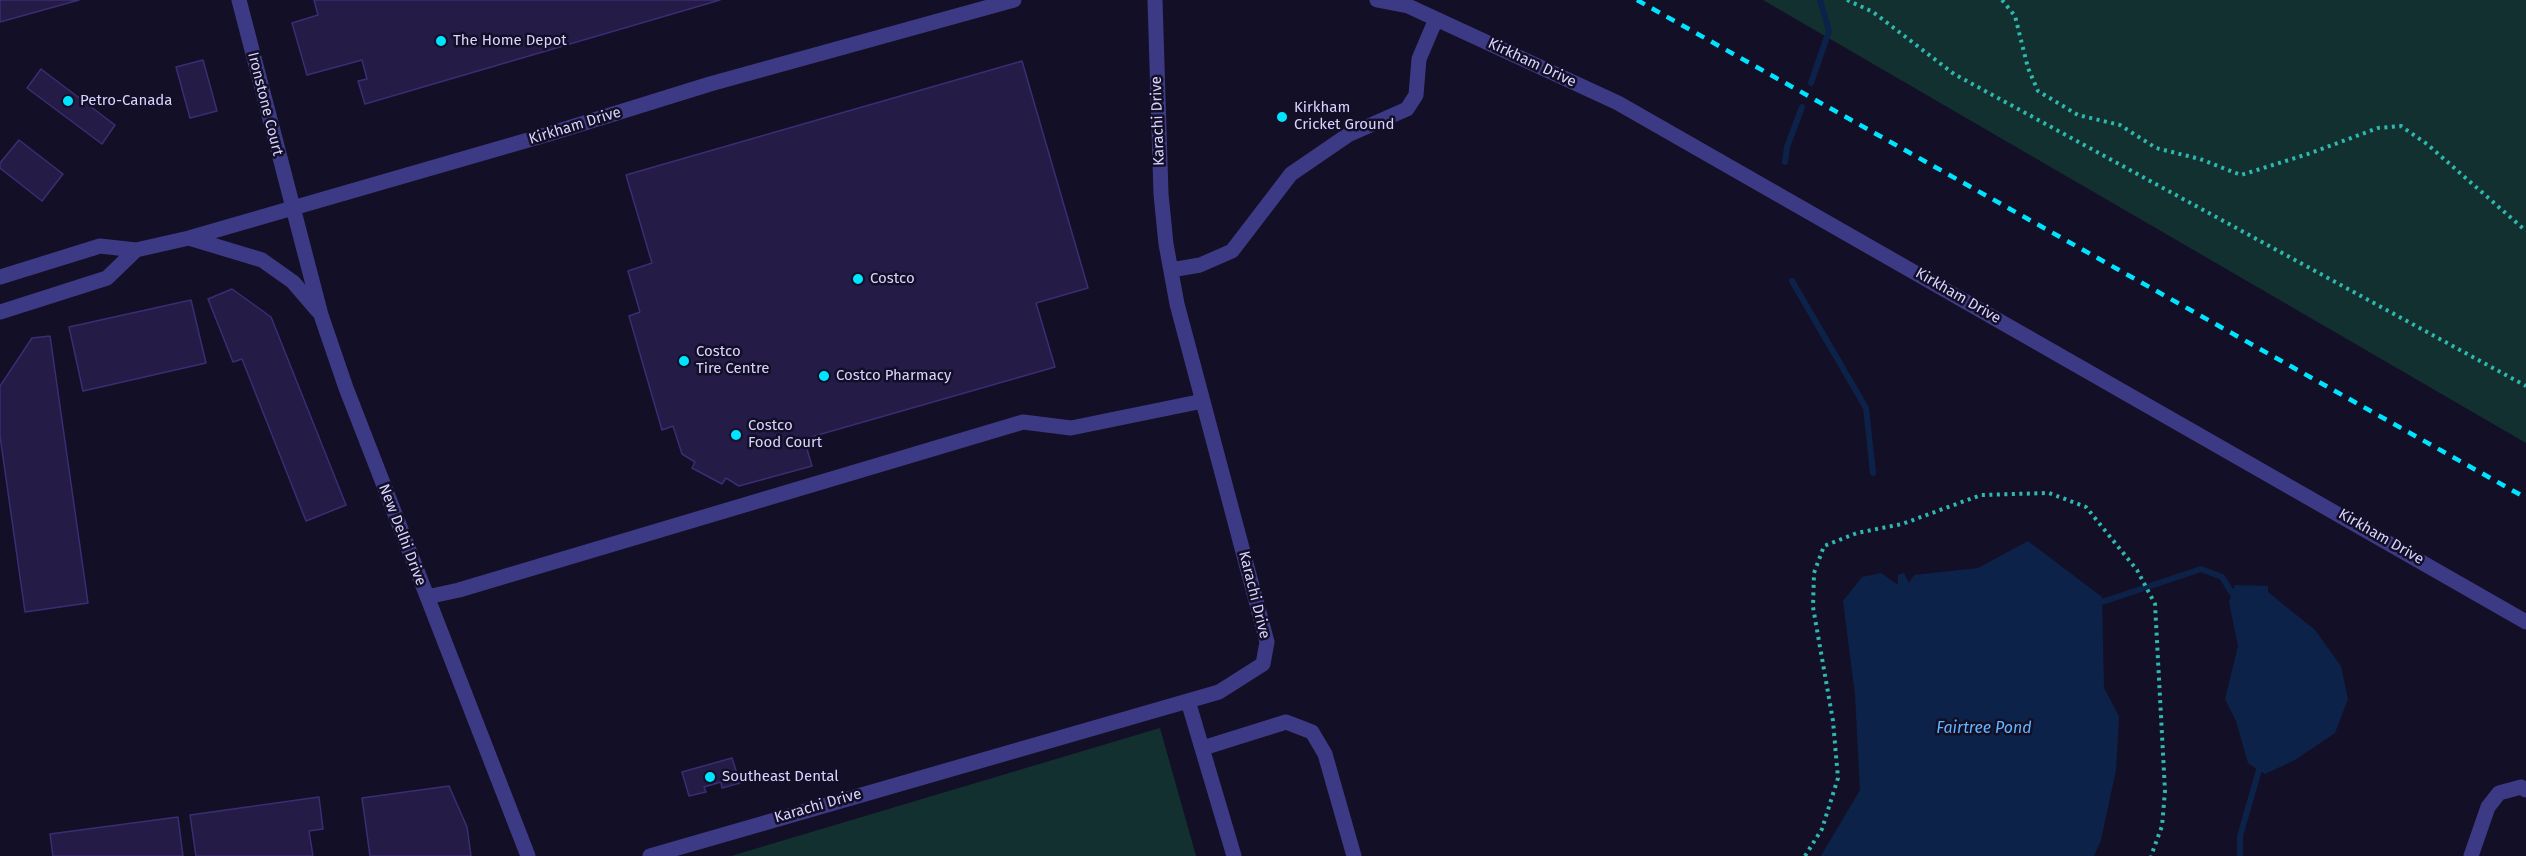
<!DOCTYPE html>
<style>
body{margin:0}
canvas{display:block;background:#130f26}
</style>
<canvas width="2526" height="856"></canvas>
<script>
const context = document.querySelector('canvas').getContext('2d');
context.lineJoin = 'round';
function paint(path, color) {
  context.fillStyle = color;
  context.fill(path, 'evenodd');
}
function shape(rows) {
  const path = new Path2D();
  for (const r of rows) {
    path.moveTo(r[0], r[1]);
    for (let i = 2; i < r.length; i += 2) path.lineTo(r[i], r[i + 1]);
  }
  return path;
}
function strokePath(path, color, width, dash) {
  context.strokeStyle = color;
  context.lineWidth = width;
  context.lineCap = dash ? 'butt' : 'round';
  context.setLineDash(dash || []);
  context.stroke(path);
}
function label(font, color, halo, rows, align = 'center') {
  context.font = font + ' "Fira Sans",sans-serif';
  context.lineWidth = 5;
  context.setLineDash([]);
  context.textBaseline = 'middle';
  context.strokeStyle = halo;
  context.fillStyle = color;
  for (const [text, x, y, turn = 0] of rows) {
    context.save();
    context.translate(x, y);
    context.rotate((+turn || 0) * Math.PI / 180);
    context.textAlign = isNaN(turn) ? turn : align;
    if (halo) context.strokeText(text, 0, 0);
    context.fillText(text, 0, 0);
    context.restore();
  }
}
paint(shape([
 [1763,0,2526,0,2526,443],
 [1160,728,1196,856,731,856]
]), '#12302f');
paint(shape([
 [2028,541,2102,597,2104,688,2119,716,2116,770,2101,840,2094,856,1821,856,1860,790,1855,695,1843,601,1862,577,1881,573,1898,585,1898,575,1904,573,1909,583,1914,575,1978,568],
 [2235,585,2268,586,2268,592,2315,630,2341,666,2348,699,2335,733,2295,760,2265,774,2248,763,2236,721,2225,699,2238,646,2229,602]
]), '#0c2248');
strokePath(shape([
 [1811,83,1829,31,1820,0],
 [1785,162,1787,147,1802,107],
 [1792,281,1866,408,1873,473],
 [2096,604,2201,569,2222,577,2235,598],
 [2240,856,2240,836,2261,763]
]), '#0c2248', 6);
const building = shape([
 [0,0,79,0,0,22,0,0],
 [314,0,720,0,365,104,358,81,367,79,362,60,307,75,292,23,318,15,314,0],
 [203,60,217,111,190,118,176,67,203,60],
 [1022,61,1088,288,1036,303,1055,367,804,439,812,466,739,486,726,478,722,484,692,468,695,462,682,454,673,426,662,430,629,316,640,312,628,271,652,263,626,175,1022,61],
 [41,69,115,125,102,144,27,88,41,69],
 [19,140,63,174,42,201,0,168,0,163,19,140],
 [232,289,271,317,346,505,306,521,242,359,233,362,208,299,232,289],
 [191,300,206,363,83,391,69,327,191,300],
 [50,336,88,603,25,612,0,436,0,386,32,338,50,336],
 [732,758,740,783,722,788,721,782,704,787,706,792,689,796,682,772,732,758],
 [449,786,467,827,471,856,370,856,362,798,449,786],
 [319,797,323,829,309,831,313,856,196,856,190,815,319,797],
 [178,817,183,856,53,856,50,834,178,817]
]);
paint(building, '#241b47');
strokePath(building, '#3b2d73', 1.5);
strokePath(shape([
 [1847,0,1873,12,1954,74,2526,386],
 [2002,0,2015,16,2028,68,2038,91,2078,115,2120,125,2156,148,2200,159,2241,175,2308,154,2378,128,2401,126,2427,144,2526,231],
 [1805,856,1822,829,1838,778,1833,721,1813,607,1814,573,1824,546,1857,533,1902,524,1981,495,2049,493,2086,507,2137,570,2155,604,2165,791,2162,826,2151,856]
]), '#2fb8b0', 4, [3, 4.5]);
strokePath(shape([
 [239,0,321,315,346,388,528,856],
 [1377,0,1408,6,1618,103,2526,622],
 [189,238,262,260,293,282,318,311],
 [1171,270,1200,265,1232,251,1291,174,1348,135,1407,109,1416,95,1419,59,1436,19],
 [0,277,100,246,136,250,189,238,549,134,710,84,1014,0],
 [0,312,107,278,136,250],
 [427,597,459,590,1023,422,1071,428,1203,401],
 [1188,701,1234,856],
 [1203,748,1286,722,1312,732,1325,754,1354,856],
 [650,856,1219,692,1263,664,1267,642,1177,304,1166,244,1161,194,1155,0],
 [2471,856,2488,807,2499,793,2521,787,2526,790]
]), '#3d3a85', 15);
strokePath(shape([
 [1637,0,2526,498]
]), '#00e5ff', 4.5, [9, 8]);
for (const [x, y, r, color] of [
 [441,41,6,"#00e5ff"],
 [68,101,6,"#00e5ff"],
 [1282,117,6,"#00e5ff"],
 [858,279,6,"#00e5ff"],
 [684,361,6,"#00e5ff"],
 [824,376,6,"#00e5ff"],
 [736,435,6,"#00e5ff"],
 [710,777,6,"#00e5ff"]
]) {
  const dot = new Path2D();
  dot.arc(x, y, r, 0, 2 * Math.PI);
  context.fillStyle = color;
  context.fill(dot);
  strokePath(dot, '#130f26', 2);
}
label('15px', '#d9d4ff', '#130f26', [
 ["The Home Depot",453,41],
 ["Petro-Canada",80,101],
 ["Kirkham",1294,108],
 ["Cricket Ground",1294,125],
 ["Costco",870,279],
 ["Costco",696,352],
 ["Tire Centre",696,369],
 ["Costco Pharmacy",836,376],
 ["Costco",748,426],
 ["Food Court",748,443],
 ["Southeast Dental",722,777]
], 'left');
label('15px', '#d9d4ff', '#130f26', [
 ["Kirkham Drive",1532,63,25],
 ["Ironstone Court",265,104,76],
 ["Karachi Drive",1158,121,-92],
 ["Kirkham Drive",575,126,-17],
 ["Kirkham Drive",1958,296,30],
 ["New Delhi Drive",402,535,69],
 ["Kirkham Drive",2381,537,30],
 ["Karachi Drive",1254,595,76],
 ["Karachi Drive",818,806,-16]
]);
label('italic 16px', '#62b6ff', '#130f26', [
 ["Fairtree Pond",1984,729]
]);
</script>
